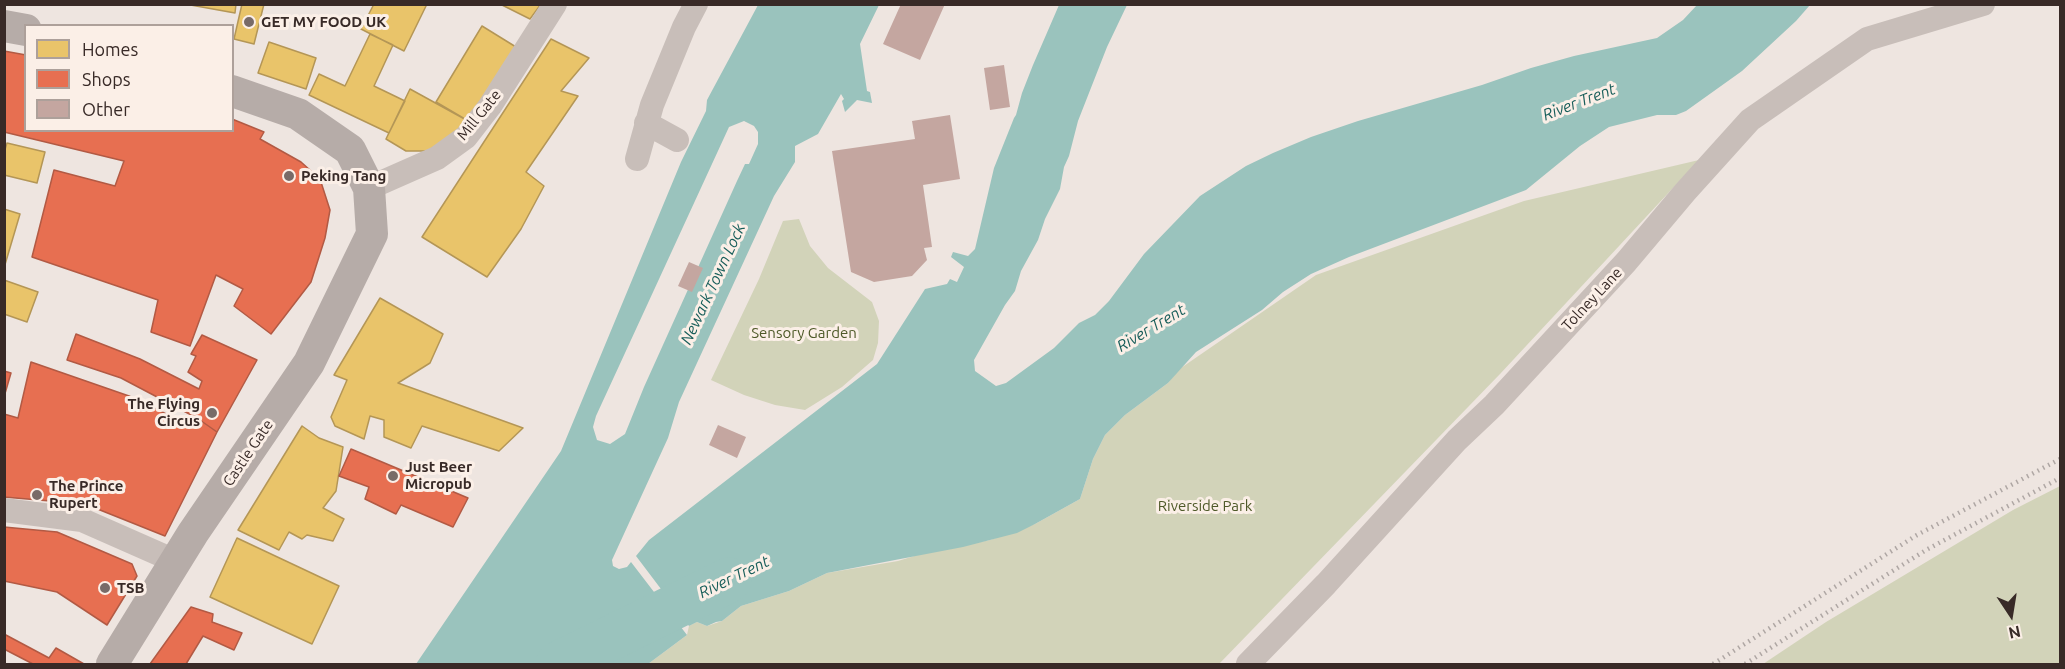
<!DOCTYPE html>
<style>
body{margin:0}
#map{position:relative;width:2065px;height:669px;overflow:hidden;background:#eee5e0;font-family:Ubuntu,sans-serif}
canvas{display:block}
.frame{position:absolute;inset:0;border:6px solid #382a27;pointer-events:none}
.legend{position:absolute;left:24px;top:24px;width:210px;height:108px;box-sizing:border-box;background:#fbefe7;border:2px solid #ada09a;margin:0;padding:8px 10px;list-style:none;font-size:18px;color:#382a27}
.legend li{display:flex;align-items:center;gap:12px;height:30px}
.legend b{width:30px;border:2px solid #ada09a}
.north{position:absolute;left:1981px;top:585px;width:60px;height:60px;-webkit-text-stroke:4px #fbefe7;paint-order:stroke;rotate:168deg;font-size:16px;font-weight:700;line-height:24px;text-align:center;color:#382a27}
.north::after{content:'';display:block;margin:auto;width:21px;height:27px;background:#382a27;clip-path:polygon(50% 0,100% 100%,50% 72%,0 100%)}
</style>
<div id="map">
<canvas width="2065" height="669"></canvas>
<div class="frame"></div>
<ul class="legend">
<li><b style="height:16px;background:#e9c46a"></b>Homes</li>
<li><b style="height:16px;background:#e76f51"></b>Shops</li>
<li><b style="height:16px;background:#c4a6a0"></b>Other</li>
</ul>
<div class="north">N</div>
</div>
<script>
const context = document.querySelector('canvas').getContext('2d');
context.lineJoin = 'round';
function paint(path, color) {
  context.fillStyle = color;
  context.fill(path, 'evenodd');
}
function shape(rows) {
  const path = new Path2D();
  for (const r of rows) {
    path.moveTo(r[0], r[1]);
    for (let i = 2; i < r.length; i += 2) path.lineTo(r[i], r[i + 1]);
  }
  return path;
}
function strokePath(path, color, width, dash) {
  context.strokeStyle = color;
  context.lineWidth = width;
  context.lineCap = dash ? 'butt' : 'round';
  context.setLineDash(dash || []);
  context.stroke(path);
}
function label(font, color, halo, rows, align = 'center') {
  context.font = font + ' Ubuntu,sans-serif';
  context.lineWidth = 6;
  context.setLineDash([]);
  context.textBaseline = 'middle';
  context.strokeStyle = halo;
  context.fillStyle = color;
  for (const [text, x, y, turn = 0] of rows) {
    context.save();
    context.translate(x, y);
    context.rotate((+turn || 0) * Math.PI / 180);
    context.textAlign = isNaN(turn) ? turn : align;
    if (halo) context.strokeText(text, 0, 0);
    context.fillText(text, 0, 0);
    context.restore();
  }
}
paint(shape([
 [1699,160,1500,374,1219,664,648,664,687,635,689,626,697,622,707,626,722,621,741,606,789,591,827,573,898,561,924,553,990,540,1035,524,1080,499,1093,459,1105,435,1125,415,1168,383,1178,370,1316,275,1524,201],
 [799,219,810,246,828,268,872,302,879,321,878,343,873,360,842,387,805,410,775,405,744,395,711,380,759,279,783,221],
 [2060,486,2060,664,1763,664,1826,622,2013,510]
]), '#d2d3b9');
paint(shape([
 [758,5,879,5,860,44,867,91,870,92,872,103,857,100,845,112,842,101,844,99,841,94,818,134,795,146,795,162,774,196,679,402,668,438,612,560,613,566,619,569,627,567,631,562,687,635,648,664,416,664,561,451,681,162,706,111,707,100],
 [744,121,754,126,758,132,758,144,749,164,745,164,737,181,644,387,625,434,610,444,597,440,593,427,596,416,729,127],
 [1059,5,1127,5,1107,47,1078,121,1069,156,1064,167,1060,189,1045,219,1038,240,1021,271,1015,291,1005,305,974,360,975,371,996,386,1006,383,1054,348,1079,323,1095,315,1109,301,1144,254,1200,196,1246,166,1273,153,1311,137,1358,121,1482,85,1531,68,1574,56,1657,38,1683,20,1697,5,1810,5,1796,21,1742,71,1686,111,1676,115,1657,115,1609,127,1580,146,1526,190,1349,257,1311,274,1283,292,1262,310,1196,352,1168,383,1125,415,1105,435,1093,459,1080,499,1035,524,1017,533,963,547,827,573,789,591,741,606,722,621,716,622,707,626,697,622,689,626,636,556,649,540,877,364,925,289,947,284,950,279,957,282,964,267,951,257,953,252,968,256,975,249,994,168,1014,118,1016,115,1022,93,1033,65]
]), '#9ac3bd');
const homes = shape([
 [185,4,236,4,235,13,185,4],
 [242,4,264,4,254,44,234,39,242,4],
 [374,4,427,4,404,51,361,29,374,4],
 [500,4,541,4,530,19,500,4],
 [482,26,516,47,470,122,436,102,482,26],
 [370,34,393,45,374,86,405,101,389,133,309,95,319,74,345,86,370,34],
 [551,39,589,58,561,91,578,96,526,172,544,186,521,229,487,277,422,237,551,39],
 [269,42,316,58,306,89,258,73,269,42],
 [410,89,470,122,428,151,406,151,386,139,410,89],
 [7,143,45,152,37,183,4,175,4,153,7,143],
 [4,209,20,214,4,268,4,209],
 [4,280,38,292,27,322,4,314,4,280],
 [380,298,443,334,430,363,398,383,523,428,499,451,422,426,411,448,384,437,384,420,370,416,364,439,335,426,331,417,347,380,334,375,380,298],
 [302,426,319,438,343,447,336,491,323,508,344,519,333,541,307,535,302,539,289,532,279,550,238,530,302,426],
 [237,538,339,586,312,644,210,597,237,538]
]);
paint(homes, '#e9c46a');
strokePath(homes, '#b49656', 1.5);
const shops = shape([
 [4,51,26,55,26,130,232,130,232,119,264,132,260,139,301,162,320,179,330,210,325,238,311,282,271,334,234,306,243,289,216,275,190,346,151,332,158,300,32,257,54,170,115,186,124,161,4,132,4,51],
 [76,334,140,359,199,389,202,381,188,372,196,356,191,354,202,335,257,360,217,432,197,418,121,378,67,360,76,334],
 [31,362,129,396,193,427,197,418,217,432,165,536,85,504,4,497,4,414,18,418,31,362],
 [4,371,11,373,4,397,4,371],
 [351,449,468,498,453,527,401,505,396,514,365,499,369,487,339,476,351,449],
 [4,527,57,532,132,564,137,576,107,625,57,592,4,581,4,527],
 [191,607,213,614,212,622,242,633,234,650,203,636,186,664,150,664,191,607],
 [4,634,49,658,56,648,84,664,33,664,4,649,4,634]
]);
paint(shops, '#e76f51');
strokePath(shops, '#b25a44', 1.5);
strokePath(shape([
 [558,664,729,580]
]), '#9ac3bd', 45);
paint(shape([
 [901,4,945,4,920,60,883,44],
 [1004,65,1010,107,990,110,984,68],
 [950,115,960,179,923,185,932,247,924,248,927,260,912,276,874,282,851,272,832,151,915,139,912,121],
 [689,262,703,268,692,292,678,286],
 [718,425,746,437,737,458,709,445]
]), '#c4a6a0');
strokePath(shape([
 [646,123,677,140],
 [637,159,652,105,684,27,696,4],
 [369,188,437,158,466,137,490,106,555,4],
 [4,510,82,520,175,561],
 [1248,664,1326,584,1457,440,1494,405,1626,262,1685,192,1750,120,1867,39,1983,4]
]), '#c8beb9', 24);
strokePath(shape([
 [4,26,26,30],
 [112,664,193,533,309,363,372,234,369,188,350,150,298,114,232,91]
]), '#b6aca8', 32);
strokePath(shape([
 [1713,664,1917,535,2060,459],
 [1745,664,1926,550,2060,478]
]), '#afa7a4', 4.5, [1.5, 4.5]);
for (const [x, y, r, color] of [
 [249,22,6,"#786b68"],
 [289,176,6,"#786b68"],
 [212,413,6,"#786b68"],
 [393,476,6,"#786b68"],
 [37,495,6,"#786b68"],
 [105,588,6,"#786b68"]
]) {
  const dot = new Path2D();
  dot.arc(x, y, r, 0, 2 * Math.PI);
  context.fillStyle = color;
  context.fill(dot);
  strokePath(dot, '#fbefe7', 2);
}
label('bold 15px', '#382a27', '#fbefe7', [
 ["GET MY FOOD UK",261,22],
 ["Peking Tang",301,176],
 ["The Flying",200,404,"right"],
 ["Circus",200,421,"right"],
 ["Just Beer",405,467],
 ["Micropub",405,484],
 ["The Prince",49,486],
 ["Rupert",49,503],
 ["TSB",117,588]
], 'left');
label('15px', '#382a27', '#fbefe7', [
 ["Mill Gate",479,115,-51],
 ["Tolney Lane",1592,299,-47],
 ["Castle Gate",248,453,-56]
]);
label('15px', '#4e5928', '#fbefe7', [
 ["Sensory Garden",804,333],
 ["Riverside Park",1205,506]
]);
label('italic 16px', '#185e5a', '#fbefe7', [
 ["River Trent",1579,102,-21],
 ["Newark Town Lock",713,284,-65],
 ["River Trent",1151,328,-31],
 ["River Trent",734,577,-26]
]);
</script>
